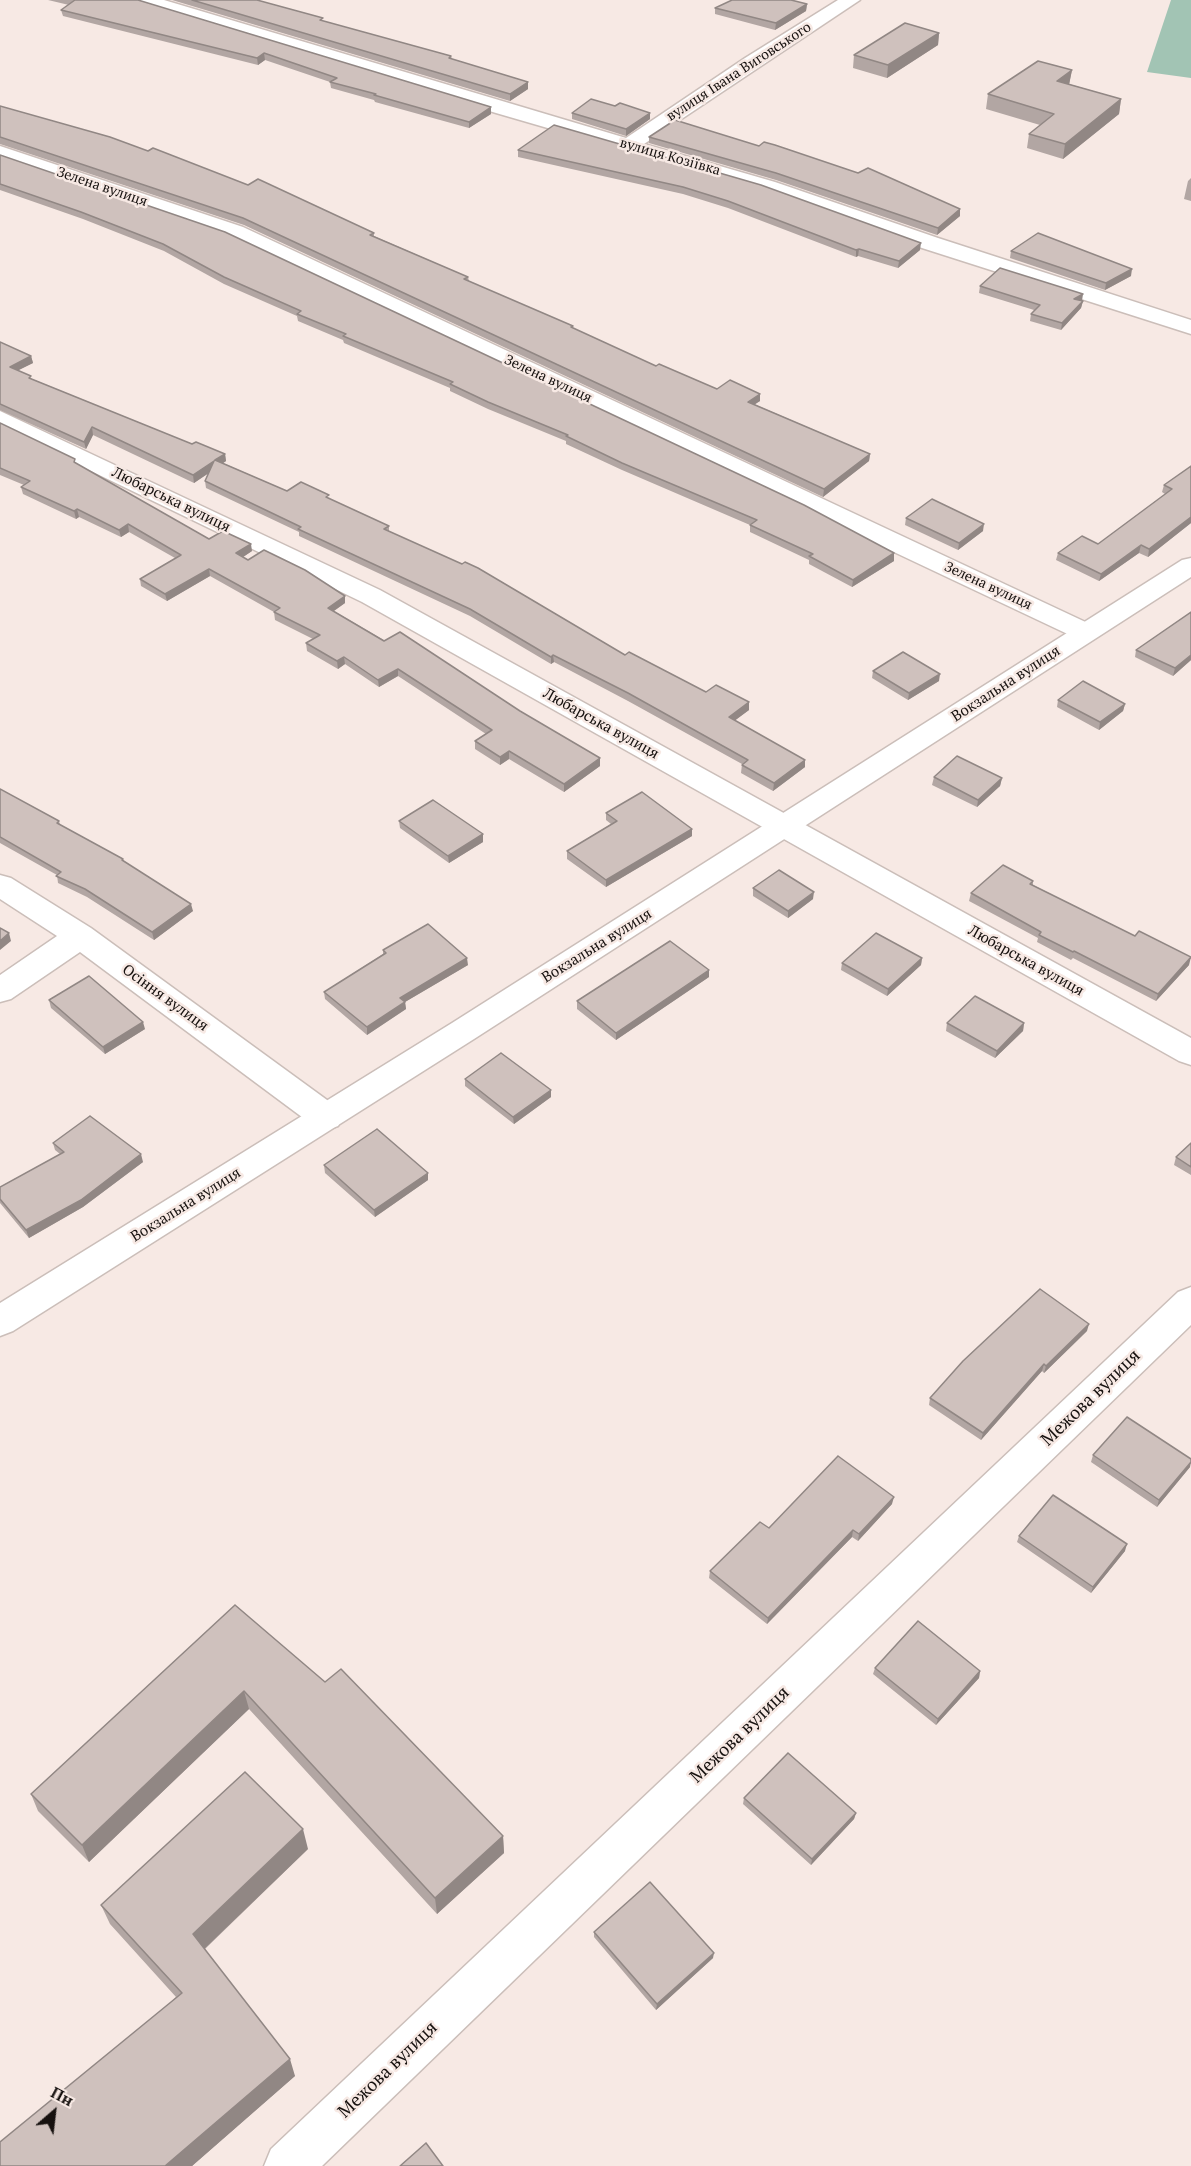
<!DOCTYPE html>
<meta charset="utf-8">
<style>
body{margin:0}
#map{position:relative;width:1191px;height:2166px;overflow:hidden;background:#f7e9e4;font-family:"PT Serif",serif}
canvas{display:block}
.north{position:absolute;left:24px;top:2082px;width:60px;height:60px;-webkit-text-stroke:4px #f7e9e4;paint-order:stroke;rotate:28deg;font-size:16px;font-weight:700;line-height:24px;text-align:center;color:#16110f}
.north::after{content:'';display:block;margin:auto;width:21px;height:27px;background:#16110f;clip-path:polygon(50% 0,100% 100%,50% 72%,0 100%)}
</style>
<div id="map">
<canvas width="1191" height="2166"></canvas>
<div class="north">Пн</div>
</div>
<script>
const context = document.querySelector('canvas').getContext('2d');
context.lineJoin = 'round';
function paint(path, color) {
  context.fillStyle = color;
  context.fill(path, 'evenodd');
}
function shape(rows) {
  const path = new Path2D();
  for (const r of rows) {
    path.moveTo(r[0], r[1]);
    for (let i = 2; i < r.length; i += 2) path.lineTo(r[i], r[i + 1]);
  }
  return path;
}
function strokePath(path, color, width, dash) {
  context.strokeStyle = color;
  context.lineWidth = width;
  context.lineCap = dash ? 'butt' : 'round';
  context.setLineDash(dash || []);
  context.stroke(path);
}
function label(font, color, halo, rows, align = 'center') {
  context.font = font + ' "PT Serif",serif';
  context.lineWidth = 5;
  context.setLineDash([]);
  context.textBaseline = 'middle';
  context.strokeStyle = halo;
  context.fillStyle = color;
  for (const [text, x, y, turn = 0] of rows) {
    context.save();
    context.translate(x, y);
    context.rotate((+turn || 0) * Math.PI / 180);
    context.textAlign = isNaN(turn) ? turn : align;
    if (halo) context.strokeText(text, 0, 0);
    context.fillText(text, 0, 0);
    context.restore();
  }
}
paint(shape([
 [1171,0,1191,0,1191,78,1147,72]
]), '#a2c4b4');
const minor = shape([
 [136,0,164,0,626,138,745,58,838,0,860,0,644,144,775,182,938,238,1191,320,1191,334,922,248,761,190,496,113,139,4,136,0],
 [0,146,243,227,1094,626,1098,632,1094,638,1085,640,1076,638,227,237,0,159,0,146],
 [0,411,380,590,1191,1038,1191,1065,1179,1061,362,602,0,427,0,411],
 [0,875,11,878,91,928,338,1108,343,1117,338,1126,326,1130,314,1126,80,952,11,999,0,1002,0,975,57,936,0,899,0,875],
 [1191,1287,1191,1325,322,2166,264,2166,271,2149,1178,1292,1191,1287]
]);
const major = shape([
 [1191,558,1191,577,474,1039,13,1331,0,1336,0,1303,452,1023,1182,560,1191,558]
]);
strokePath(minor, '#cbbeb9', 3);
strokePath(major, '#cbbeb9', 3);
paint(minor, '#fff');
paint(major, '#fff');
paint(shape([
 [48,0,138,0,491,107,491,114,469,128,375,102,374,100,331,88,330,82,265,60,258,65,63,16,61,10,69,5],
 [172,0,257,0,323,21,451,56,452,59,528,82,528,89,510,101],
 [807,4,806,11,775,30,715,14,715,8],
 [939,33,938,45,887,78,853,68,854,55],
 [1072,70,1069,84,1121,99,1119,114,1063,159,1027,148,1029,134,1040,125,986,109,988,94],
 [0,106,148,151,248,185,374,233,374,236,468,277,469,281,656,366,717,389,760,401,754,404,870,454,869,461,823,497,244,225,0,144],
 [615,106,650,113,650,119,626,136,572,119,572,113],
 [554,125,920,250,898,268,858,256,856,257,728,208,683,194,518,157,518,150],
 [649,137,759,146,960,209,960,216,937,235,776,180,649,143],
 [0,155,894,561,852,587,809,564,809,560,750,532,750,525,622,470,566,444,566,441,488,409,450,391,450,388,344,343,343,340,298,321,297,316,224,284,164,251,83,219,0,190],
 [1191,178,1191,201,1184,199,1188,181],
 [1011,251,1131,276,1105,290,1010,258],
 [980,286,1082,301,1083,301,1081,308,1061,330,1030,321,1031,314,1034,310,979,293],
 [0,342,31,356,33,363,18,370,32,379,192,444,225,454,226,461,223,463,287,491,329,499,389,526,389,532,625,655,706,692,749,710,735,720,805,767,773,791,741,773,742,764,628,701,554,662,551,664,470,616,299,536,299,532,206,488,205,481,208,473,194,483,93,435,86,449,0,410],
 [0,423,76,464,209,539,252,551,243,557,248,560,345,596,345,603,334,611,600,766,564,792,509,759,500,765,475,749,475,741,486,734,398,676,379,687,345,664,338,669,307,651,306,643,313,639,275,620,274,612,210,576,167,601,141,586,140,579,175,558,129,532,121,537,79,517,76,519,23,494,21,487,24,485,0,475],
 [1191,466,1191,523,1148,557,1139,553,1099,581,1056,560,1058,553,1098,544,1165,494,1162,492,1164,485],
 [906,518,983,531,958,550,905,525],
 [1191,612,1191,660,1173,676,1135,657,1136,650],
 [873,671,939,681,908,700,872,678],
 [1058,700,1125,704,1123,711,1099,730,1057,707],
 [934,777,1002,778,1000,786,977,807,932,785],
 [0,789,59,821,60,825,123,859,124,861,193,911,154,940,87,897,58,883,57,875,0,843],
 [606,813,692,829,692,836,606,887,567,859,567,851,611,824,606,820],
 [399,821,483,842,449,863,400,828],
 [1033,881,1033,885,1189,965,1156,1001,1073,958,1071,960,1037,942,1038,938,969,901,971,893],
 [753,888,813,899,788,918,753,896],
 [383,950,468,965,405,1002,406,1009,367,1035,325,999,324,992,383,954],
 [922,958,921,965,887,996,841,970,842,963],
 [709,977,616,1040,577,1009,577,1001],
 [49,1000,145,1029,105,1054,51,1008],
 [947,1023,1024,1023,1023,1031,995,1058,946,1031],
 [465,1079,551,1097,514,1124,465,1086],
 [53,1143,143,1162,83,1207,29,1238,0,1203,0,1187,60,1154,55,1150],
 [1191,1143,1191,1175,1174,1165,1176,1157],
 [324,1165,428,1180,375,1217,325,1173],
 [1087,1331,1044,1373,1042,1371,981,1440,929,1405,930,1398],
 [1093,1455,1190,1467,1157,1507,1091,1462],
 [892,1504,858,1541,852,1537,767,1624,709,1578,710,1571,769,1528],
 [1019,1536,1125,1551,1091,1593,1017,1542],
 [235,1605,503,1836,504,1853,437,1914,249,1709,89,1862,38,1811,31,1794],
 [875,1668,980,1671,979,1678,936,1725,873,1674],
 [744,1798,856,1813,854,1819,811,1865,743,1804],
 [308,1849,205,1949,295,2076,192,2166,0,2166,176,1997,110,1924,101,1905],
 [594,1932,713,1958,656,2010,594,1937]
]), '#b2a6a3');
paint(shape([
 [807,4,806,11,775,30,776,23],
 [939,33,938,45,887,78,888,65],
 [264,53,265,60,258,65,257,58],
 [1072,70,1069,85,1057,81],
 [528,82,528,89,510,101,510,94],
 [1121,99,1119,114,1063,159,1065,144],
 [491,107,491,114,469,128,469,122],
 [650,113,650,119,626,136,626,129],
 [960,209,960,216,937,235,938,228],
 [921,243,920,250,898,268,899,261],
 [859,249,858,256,856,257,856,250],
 [1132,269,1131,276,1105,290,1106,283],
 [1083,294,1082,301,1074,299],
 [1083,301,1081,308,1061,330,1062,323],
 [31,356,33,363,11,374,10,367],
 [760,394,760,401,748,409,748,402],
 [92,427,93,435,86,449,84,442],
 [225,454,226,461,216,468,215,460],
 [870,454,869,461,823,497,824,489],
 [214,461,215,469,194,483,193,475],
 [77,509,79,517,76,519,74,511],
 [1191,517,1191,523,1148,557,1149,549],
 [128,524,129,532,121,537,119,530],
 [984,524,983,531,958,550,959,543],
 [251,544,252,551,237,561,236,553],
 [1141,545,1139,553,1099,581,1101,574],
 [894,553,894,561,852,587,853,580],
 [209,569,210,576,167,601,165,594],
 [345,596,345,603,328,615,328,608],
 [553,655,554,662,551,664,551,657],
 [1191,655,1191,660,1173,676,1175,668],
 [344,657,345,664,338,669,337,661],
 [398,669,398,676,379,687,378,680],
 [940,674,939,681,908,700,909,693],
 [749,702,749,710,729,725,729,717],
 [1125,704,1123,711,1099,730,1100,722],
 [509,751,509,759,500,765,500,757],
 [600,758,600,766,564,792,564,784],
 [805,760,805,767,773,791,774,783],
 [1002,778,1000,786,977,807,978,800],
 [692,829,692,836,606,887,606,880],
 [483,834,483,842,449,863,448,856],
 [814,892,813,899,788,918,788,911],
 [191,904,193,911,154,940,152,932],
 [9,933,11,941,0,950,0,941],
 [1191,957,1189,965,1156,1001,1158,994],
 [467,958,468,965,405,1002,406,1009,367,1035,367,1027,400,998],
 [922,958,921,965,887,996,888,989],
 [709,970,709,977,616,1040,616,1033],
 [143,1022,145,1029,105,1054,103,1047],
 [1024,1023,1023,1031,995,1058,997,1051],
 [551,1090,551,1097,514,1124,513,1117],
 [141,1154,143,1162,83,1207,29,1238,26,1230],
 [428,1173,428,1180,375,1217,374,1210],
 [1089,1324,1087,1331,1044,1373,1046,1366],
 [1044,1364,1042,1371,981,1440,983,1433],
 [1191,1462,1190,1467,1157,1507,1159,1500],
 [894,1497,892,1504,858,1541,859,1534],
 [853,1530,852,1537,767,1624,768,1618],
 [1127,1544,1125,1551,1091,1593,1093,1587],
 [980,1671,979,1678,936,1725,938,1719],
 [244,1691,249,1709,89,1862,82,1845],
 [856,1813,854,1819,811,1865,812,1859],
 [303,1829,308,1849,200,1953,193,1934],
 [503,1836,504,1853,437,1914,435,1898],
 [714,1953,713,1958,656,2010,657,2004],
 [290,2059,295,2076,192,2166,165,2166]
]), '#918784');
const building = shape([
 [75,0,138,0,491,107,469,122,374,95,376,94,330,82,337,78,264,53,257,58,61,10,75,0],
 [192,0,257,0,323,18,320,20,451,56,449,58,528,82,510,94,192,0],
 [732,0,791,0,807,4,776,23,715,8,732,0],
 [905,23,939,33,888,65,854,55,905,23],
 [1038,61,1072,70,1057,81,1121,99,1065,144,1029,134,1054,114,988,94,1038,61],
 [591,99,615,106,620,103,650,113,626,129,572,113,591,99],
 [0,106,110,137,148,151,153,148,248,185,258,179,374,233,370,235,468,277,464,279,573,326,571,327,656,366,659,364,717,389,730,380,760,394,748,402,870,454,824,489,243,218,0,137,0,106],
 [675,120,759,146,764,142,775,145,858,173,868,168,960,209,938,228,776,173,649,137,675,120],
 [554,125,761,185,921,243,899,261,859,249,856,250,728,201,683,187,518,150,554,125],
 [0,155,225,232,804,505,894,553,853,580,809,556,813,554,750,525,757,520,622,463,566,436,568,435,488,402,450,384,453,382,343,336,346,334,297,314,301,311,224,277,163,244,81,212,0,184,0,155],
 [1038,233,1132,269,1106,283,1011,251,1038,233],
 [1000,268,1083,294,1074,299,1083,301,1062,323,1031,314,1040,305,980,286,1000,268],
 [0,342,31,356,10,367,31,376,29,378,192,444,196,442,225,454,215,460,287,491,301,482,329,495,326,497,389,526,384,529,462,564,465,562,478,568,625,655,629,652,706,692,716,685,749,702,729,717,805,760,774,783,742,765,748,760,628,693,553,655,551,657,470,609,298,529,301,527,205,481,214,461,193,475,92,427,84,442,0,404,0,342],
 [0,423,75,459,74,462,209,539,223,531,251,544,236,553,248,560,264,550,305,570,345,596,328,608,384,641,400,632,520,711,600,758,564,784,509,751,500,757,475,741,492,730,398,669,378,680,344,657,337,661,306,643,320,635,274,612,280,608,209,569,165,594,140,579,181,555,128,524,119,530,77,509,74,511,21,487,30,481,0,468,0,423],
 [1191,466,1191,517,1149,549,1141,545,1101,574,1058,553,1082,536,1098,544,1172,489,1164,485,1191,466],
 [932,499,984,524,959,543,906,518,932,499],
 [1191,612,1191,655,1175,668,1136,650,1191,612],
 [903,652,940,674,909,693,873,671,903,652],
 [1083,681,1125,704,1100,722,1058,700,1083,681],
 [957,756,1002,778,978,800,934,777,957,756],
 [0,789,59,821,57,823,123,859,122,860,191,904,152,932,85,889,56,876,61,872,0,837,0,789],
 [642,792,692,829,606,880,567,851,617,821,606,813,642,792],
 [433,800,483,834,448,856,399,821,433,800],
 [1003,865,1033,881,1030,884,1135,936,1139,931,1191,957,1158,994,1074,951,1073,952,1039,935,1041,932,971,893,1003,865],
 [779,870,814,892,788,911,753,888,779,870],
 [428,924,467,958,400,998,405,1002,367,1027,324,992,386,953,383,950,428,924],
 [0,928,9,933,0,941,0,928],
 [876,933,922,958,888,989,842,963,876,933],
 [670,941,709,970,616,1033,577,1001,670,941],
 [89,976,143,1022,103,1047,49,1000,89,976],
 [975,996,1024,1023,997,1051,947,1023,975,996],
 [501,1053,551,1090,513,1117,465,1079,501,1053],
 [90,1116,141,1154,81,1200,26,1230,0,1199,0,1187,64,1152,53,1143,90,1116],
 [377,1129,428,1173,374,1210,324,1165,377,1129],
 [1191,1143,1191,1167,1176,1157,1191,1143],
 [1040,1289,1089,1324,1046,1366,1044,1364,983,1433,930,1398,963,1361,1040,1289],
 [1127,1417,1191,1459,1191,1462,1159,1500,1093,1455,1127,1417],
 [838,1456,894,1497,859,1534,853,1530,768,1618,710,1571,760,1522,769,1528,838,1456],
 [1053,1495,1127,1544,1093,1587,1019,1536,1053,1495],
 [235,1605,325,1682,341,1669,503,1836,435,1898,244,1691,82,1845,31,1794,235,1605],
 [918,1621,980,1671,938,1719,875,1668,918,1621],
 [788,1753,856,1813,812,1859,744,1798,788,1753],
 [245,1772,303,1829,193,1934,290,2059,165,2166,0,2166,0,2142,182,1993,101,1905,245,1772],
 [650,1882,714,1953,657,2004,594,1932,650,1882],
 [426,2143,443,2166,400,2166,426,2143]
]);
paint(building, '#cfc1bd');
strokePath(building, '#918784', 1.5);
label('14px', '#16110f', '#f7e9e4', [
 ["вулиця Івана Виговського",739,72,-33],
 ["вулиця Козіївка",670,157,16],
 ["Зелена вулиця",102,187,19],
 ["Зелена вулиця",548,379,25],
 ["Зелена вулиця",988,586,25]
]);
label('15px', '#16110f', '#f7e9e4', [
 ["Любарська вулиця",171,500,26],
 ["Вокзальна вулиця",1006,684,-33],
 ["Любарська вулиця",601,724,29],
 ["Вокзальна вулиця",597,946,-32],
 ["Любарська вулиця",1026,961,29],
 ["Осіння вулиця",165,998,36],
 ["Вокзальна вулиця",186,1205,-32]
]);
label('18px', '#16110f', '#f7e9e4', [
 ["Межова вулиця",1091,1398,-44],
 ["Межова вулиця",740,1735,-44],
 ["Межова вулиця",388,2070,-44]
]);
</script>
